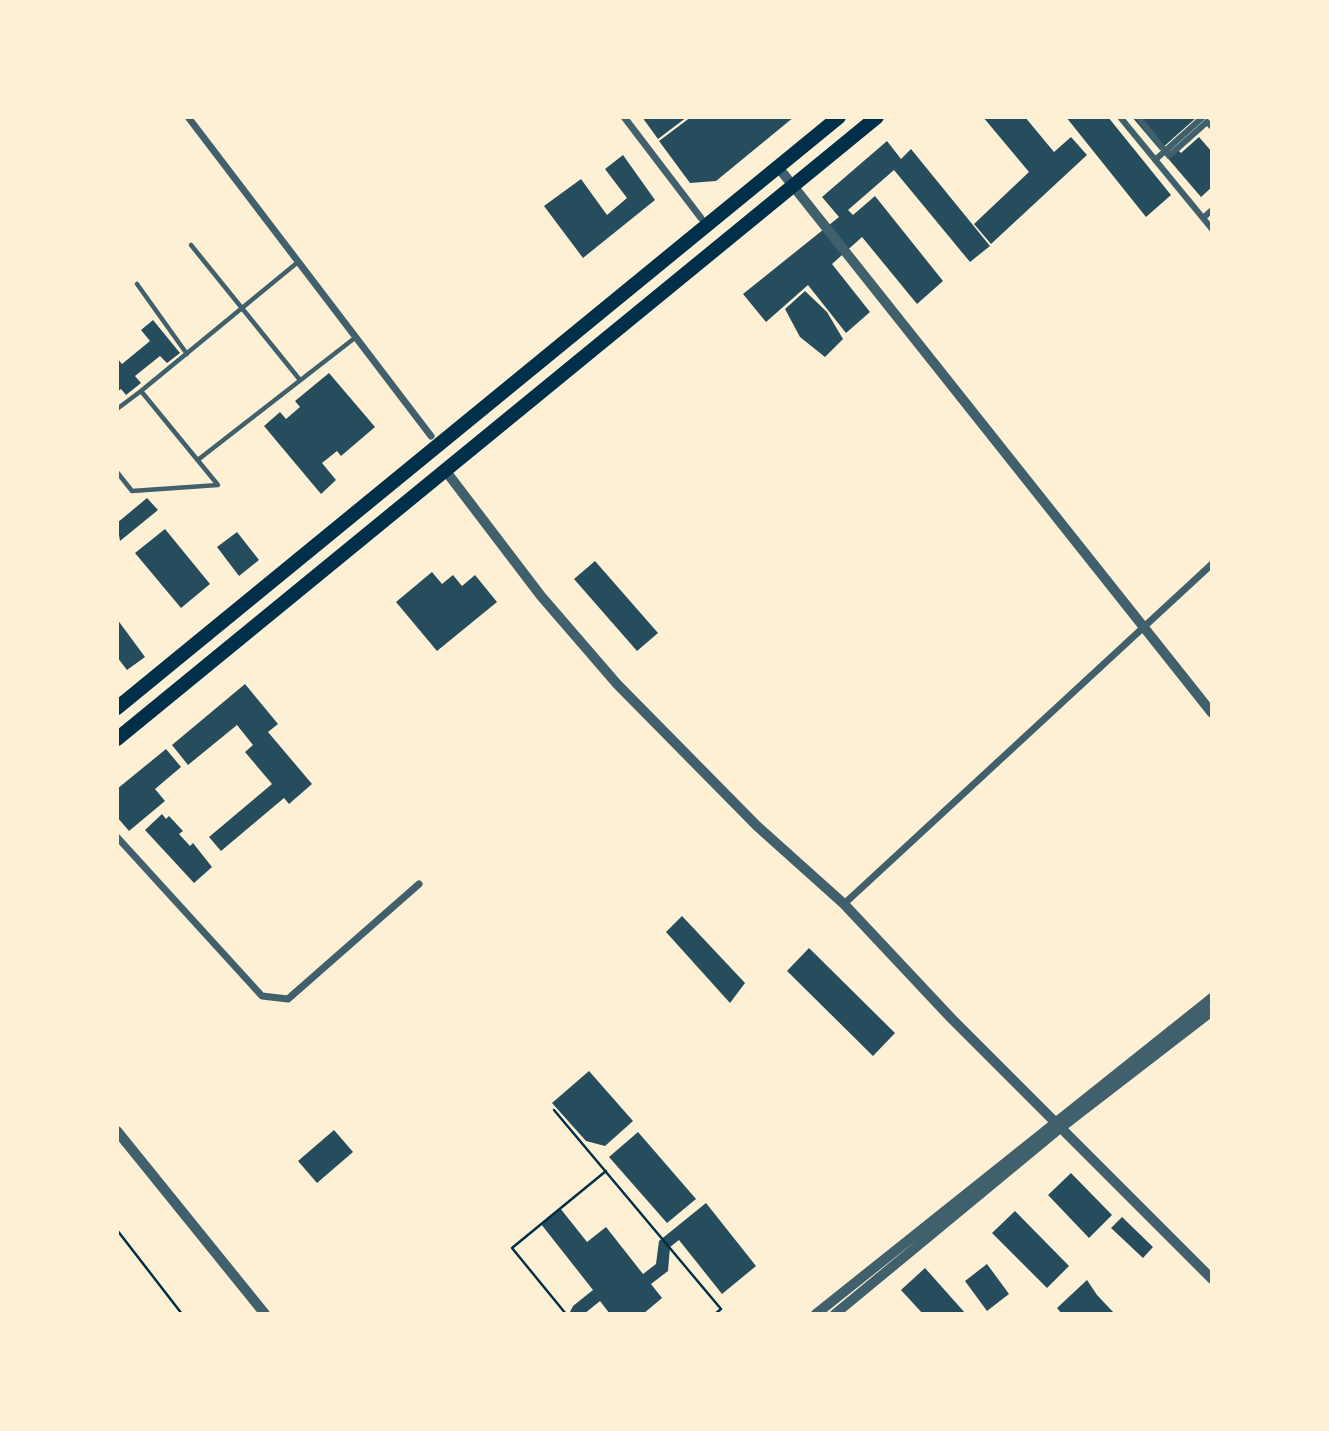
<!DOCTYPE html>
<style>
body{margin:0}
#map{position:relative;width:1329px;height:1431px;overflow:hidden;background:#fdf0d5;font-family:Poppins,sans-serif}
canvas{display:block}
.frame{position:absolute;inset:0;border:119px solid #fdf0d5;pointer-events:none}
</style>
<div id="map">
<canvas width="1329" height="1431"></canvas>
<div class="frame"></div>
</div>
<script>
const context = document.querySelector('canvas').getContext('2d');
context.lineJoin = 'round';
function paint(path, color) {
  context.fillStyle = color;
  context.fill(path, 'evenodd');
}
function shape(rows) {
  const path = new Path2D();
  for (const r of rows) {
    path.moveTo(r[0], r[1]);
    for (let i = 2; i < r.length; i += 2) path.lineTo(r[i], r[i + 1]);
  }
  return path;
}
function strokePath(path, color, width, dash) {
  context.strokeStyle = color;
  context.lineWidth = width;
  context.lineCap = dash ? 'butt' : 'round';
  context.setLineDash(dash || []);
  context.stroke(path);
}
paint(shape([
 [642,117,687,117,658,139],
 [691,117,794,117,716,181,690,183,659,141],
 [983,117,1025,117,1054,152,1071,137,1087,155,991,244,974,224,1029,172],
 [1066,117,1108,117,1171,195,1146,217],
 [1132,117,1197,117,1160,150],
 [1199,137,1212,152,1212,187,1201,197,1165,155,1175,147,1181,153],
 [887,141,901,159,911,149,990,246,970,262,894,170,848,210,853,215,875,196,943,281,917,304,862,237,832,264,870,312,846,333,808,285,766,322,743,294,839,217,822,197],
 [623,155,655,200,583,258,544,206,581,179,607,215,627,198,605,169],
 [805,291,827,312,843,339,825,357,800,337,785,309],
 [153,320,180,353,167,363,160,356,135,376,141,383,126,395,121,389,117,392,117,358,122,364,150,341,141,330],
 [329,373,375,427,341,456,337,451,322,463,336,480,321,494,264,426,280,412,286,419,300,407,295,401],
 [147,498,158,510,120,541,117,523],
 [165,529,210,584,181,608,135,553],
 [237,532,259,560,239,576,217,547],
 [595,561,658,633,637,651,574,579],
 [432,572,442,584,453,575,462,586,475,575,497,602,437,651,396,602],
 [117,619,145,657,127,670,117,657],
 [245,684,278,724,268,732,312,784,289,804,284,798,221,851,209,837,272,784,245,752,253,745,237,725,188,765,172,745],
 [166,749,181,767,155,789,165,801,129,831,117,817,117,789],
 [162,814,166,819,169,816,183,831,179,834,190,846,193,843,212,867,194,883,145,830],
 [682,916,745,983,730,1003,666,932],
 [809,948,895,1033,873,1056,787,971],
 [589,1071,633,1121,605,1146,586,1141,552,1103],
 [334,1130,353,1152,317,1183,298,1161],
 [638,1132,696,1199,667,1223,609,1157],
 [1071,1173,1112,1215,1089,1238,1048,1195],
 [706,1203,756,1266,722,1294,679,1240,670,1247,668,1271,651,1284,662,1298,643,1314,610,1314,600,1301,584,1314,569,1314,573,1306,593,1290,541,1224,560,1208,587,1242,606,1227,643,1274,656,1264,659,1241],
 [1015,1211,1069,1266,1047,1288,992,1233],
 [1122,1217,1153,1247,1143,1258,1111,1228],
 [987,1264,1009,1294,987,1311,965,1281],
 [925,1268,966,1314,923,1314,901,1290],
 [1087,1280,1097,1295,1115,1314,1062,1314,1057,1308]
]), '#264d5e');
strokePath(shape([
 [554,1110,721,1309,715,1314],
 [117,1230,182,1314],
 [566,1314,512,1248,606,1171]
]), '#003049', 2.5);
strokePath(shape([
 [191,245,300,380],
 [137,284,187,354],
 [141,391,298,262],
 [117,409,141,391,218,485,132,491,117,472],
 [199,459,356,337]
]), '#3f606c', 4.5);
strokePath(shape([
 [1120,117,1212,229],
 [1138,117,1169,156,1207,122,1212,127],
 [1155,160,1203,117],
 [1203,218,1212,210]
]), '#3f606c', 6);
strokePath(shape([
 [188,117,431,436],
 [624,117,701,218],
 [117,837,262,996,288,999,419,884],
 [844,904,1212,564]
]), '#3f606c', 7);
strokePath(shape([
 [778,167,1212,713],
 [445,470,541,596,617,684,757,826,844,904,951,1018,1212,1279],
 [117,1131,265,1314],
 [816,1314,1212,998],
 [835,1314,1059,1129,1212,1011]
]), '#3f606c', 10);
strokePath(shape([
 [117,708,839,117],
 [117,739,877,117]
]), '#003049', 14);
</script>
